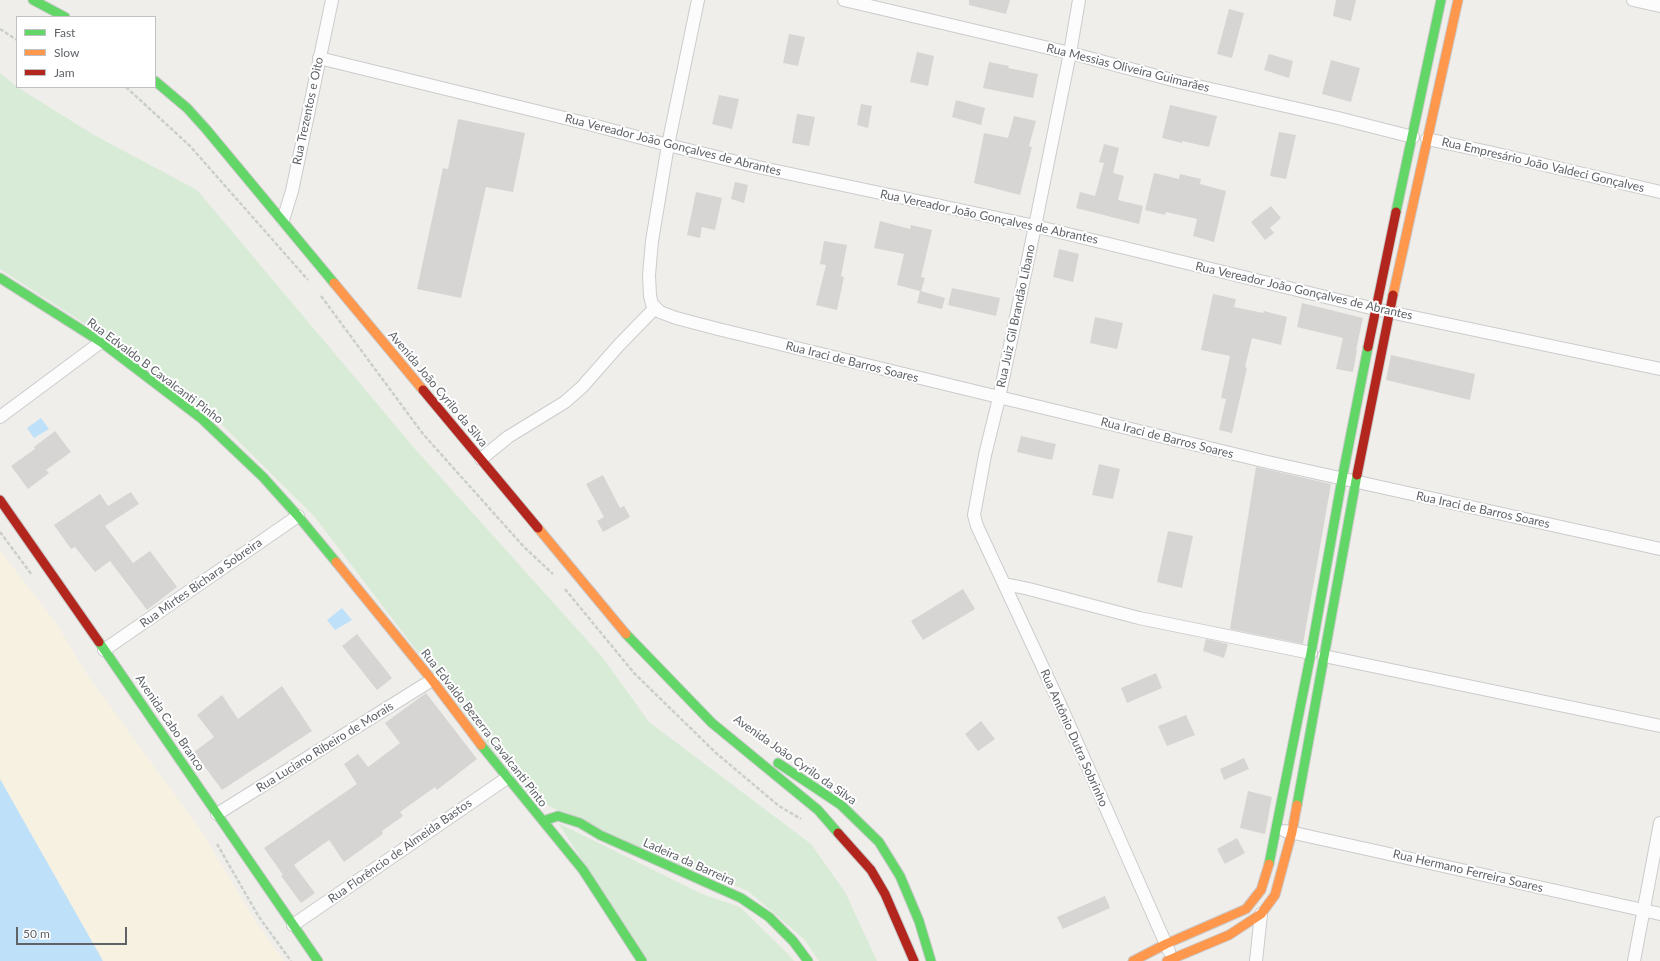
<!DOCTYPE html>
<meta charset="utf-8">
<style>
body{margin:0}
#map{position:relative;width:1660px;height:961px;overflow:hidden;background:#efeeea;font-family:Lato,sans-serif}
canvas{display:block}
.legend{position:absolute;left:16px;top:16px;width:140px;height:72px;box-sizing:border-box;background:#fff;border:1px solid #bfc1c3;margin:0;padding:5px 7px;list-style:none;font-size:12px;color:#5f6368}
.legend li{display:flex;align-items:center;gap:8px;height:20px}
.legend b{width:20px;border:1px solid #bfc1c3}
.scale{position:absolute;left:16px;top:927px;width:111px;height:18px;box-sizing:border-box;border:2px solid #5f6368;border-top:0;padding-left:5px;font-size:12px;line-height:14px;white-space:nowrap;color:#5f6368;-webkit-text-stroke:3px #fff;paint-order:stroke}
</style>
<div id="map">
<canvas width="1660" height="961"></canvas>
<ul class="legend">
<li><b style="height:5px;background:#63d668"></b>Fast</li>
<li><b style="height:5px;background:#ff974d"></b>Slow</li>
<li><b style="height:5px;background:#b3261e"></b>Jam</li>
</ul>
<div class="scale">50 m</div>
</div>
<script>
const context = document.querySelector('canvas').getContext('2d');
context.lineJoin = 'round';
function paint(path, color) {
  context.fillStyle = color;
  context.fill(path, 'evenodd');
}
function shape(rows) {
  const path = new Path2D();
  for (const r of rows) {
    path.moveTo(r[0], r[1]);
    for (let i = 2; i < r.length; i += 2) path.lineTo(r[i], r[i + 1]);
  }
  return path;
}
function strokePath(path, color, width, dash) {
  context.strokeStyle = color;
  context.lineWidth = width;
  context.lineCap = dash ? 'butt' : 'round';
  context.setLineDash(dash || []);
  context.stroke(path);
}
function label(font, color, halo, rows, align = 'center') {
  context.font = font + ' Lato,sans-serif';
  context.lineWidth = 4;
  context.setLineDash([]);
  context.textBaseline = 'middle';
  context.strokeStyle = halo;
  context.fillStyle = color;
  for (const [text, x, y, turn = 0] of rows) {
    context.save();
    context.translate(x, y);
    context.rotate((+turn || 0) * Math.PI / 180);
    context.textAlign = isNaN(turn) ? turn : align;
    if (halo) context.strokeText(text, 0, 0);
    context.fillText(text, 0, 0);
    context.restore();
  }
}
paint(shape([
 [0,73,17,87,94,135,197,190,416,450,603,658,649,722,811,844,845,892,877,961,819,961,804,939,748,891,708,875,677,865,536,800,491,748,314,516,209,412,132,354,0,269],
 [558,823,702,894,740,907,789,955,794,961,648,961]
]), '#d8ebd6');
paint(shape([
 [0,550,58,626,86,673,202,832,256,922,284,961,103,961,0,779]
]), '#f6f1e1');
paint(shape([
 [41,418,49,429,34,438,27,428],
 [342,608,352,620,335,630,327,620],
 [0,779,103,961,0,961]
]), '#bfe0f9');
paint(shape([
 [969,0,1010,0,1006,14,969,5],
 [1336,0,1356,0,1351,21,1333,16],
 [1229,9,1244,13,1232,58,1217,54],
 [789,34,805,37,798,66,783,63],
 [917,52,934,56,928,86,910,82],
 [1269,54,1293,61,1289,78,1264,70],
 [1331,60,1360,68,1351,102,1322,94],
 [989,62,1009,66,1008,68,1038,74,1033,98,983,88],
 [719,95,739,99,732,129,712,124],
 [956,100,985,108,981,125,952,117],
 [861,104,872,106,868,128,857,125],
 [1170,105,1217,116,1209,147,1182,141,1182,143,1162,138],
 [797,114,815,117,809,146,792,143],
 [1014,116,1036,121,1029,146,1032,147,1020,195,974,183,984,133,1008,138],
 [458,119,525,133,513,192,486,187,461,298,417,289,443,168,448,169],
 [1279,132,1296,135,1286,179,1270,176],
 [1104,144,1119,148,1113,173,1124,176,1118,200,1143,206,1139,224,1076,208,1080,192,1095,196,1104,163,1099,162],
 [1154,173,1179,179,1180,174,1201,179,1200,184,1226,191,1214,242,1193,236,1197,219,1166,212,1165,215,1145,210],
 [735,182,748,185,744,203,731,199],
 [696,192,722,198,715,230,702,227,700,238,687,235],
 [1271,206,1281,218,1270,228,1274,233,1265,240,1251,222],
 [880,221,910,229,911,225,932,230,921,277,925,278,921,291,945,298,942,309,917,303,920,291,897,285,904,254,874,248],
 [824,241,847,245,841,276,844,277,837,310,816,305,826,265,820,264],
 [1059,249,1079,254,1073,282,1053,277],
 [952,288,1000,298,996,316,948,305],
 [1213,294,1236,299,1234,307,1263,313,1264,311,1287,317,1281,345,1252,338,1245,367,1247,368,1232,433,1219,430,1226,399,1221,398,1230,356,1201,350],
 [1302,303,1363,318,1356,350,1357,350,1353,372,1336,369,1343,338,1297,327],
 [1095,317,1123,323,1117,349,1090,343],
 [1391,355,1475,374,1470,400,1386,380],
 [55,431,71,452,46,470,49,473,28,489,11,466,35,449,34,447],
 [1021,436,1056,444,1052,460,1017,452],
 [1099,464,1120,469,1113,499,1092,495],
 [1256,467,1331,484,1303,644,1230,629],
 [603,475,620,508,624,506,630,517,603,532,597,521,604,517,586,484],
 [131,492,139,504,105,526,133,563,150,551,177,587,147,610,110,561,95,572,75,547,71,549,54,525,100,494,108,506],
 [1168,531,1193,536,1182,588,1157,582],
 [963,589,975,609,923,640,911,621],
 [357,634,392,678,377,690,342,646],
 [1206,639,1228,644,1224,658,1203,651],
 [1156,673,1162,688,1127,703,1121,688],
 [282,686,312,731,222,790,194,752,214,737,197,715,222,695,238,719],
 [426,693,477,759,437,790,435,787,400,812,403,816,382,831,383,834,344,862,329,840,294,865,315,893,301,903,281,876,283,875,264,848,357,784,344,764,358,754,368,767,400,743,385,723],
 [1186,715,1195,735,1167,746,1158,726],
 [981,721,995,739,978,751,965,734],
 [1244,758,1249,769,1224,780,1220,769],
 [1248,791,1272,797,1265,834,1240,828],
 [1237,838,1245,853,1225,864,1217,849],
 [1105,896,1110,908,1063,929,1057,917]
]), '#d6d5d3');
const street = shape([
 [698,0,668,145,652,241,649,275,650,296,652,304,660,312,676,318,718,329,1263,461,1660,549],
 [844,0,1070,53,1180,82,1338,118,1413,137],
 [1079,0,1070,53,1035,226,999,398,985,455,974,515,977,526,1059,702,1169,951],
 [1633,0,1660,6],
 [319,58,585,123,668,145,758,167,1035,226,1375,309,1660,369],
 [1427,139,1489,152,1660,192],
 [283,220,292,191,332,0],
 [0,417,101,342],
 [481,459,508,437,565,402,582,387,619,345,655,308],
 [1005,584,1029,589,1139,618,1311,653],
 [104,650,298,516],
 [1324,656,1660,726],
 [217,814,432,680],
 [1285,831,1660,914],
 [293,925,507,778],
 [1256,961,1261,914],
 [1634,961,1660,823]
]);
const fast = shape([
 [33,0,65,17],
 [155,81,187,108,206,129,334,283],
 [1396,212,1441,0],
 [0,278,101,342,202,419,263,477,298,516,336,562],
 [626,634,712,723,818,810,838,833],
 [99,642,318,961],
 [481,745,583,870,642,961],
 [778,763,841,805,879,842,900,876,919,921,931,961],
 [1297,805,1357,475],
 [543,821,558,816,580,823,600,835,741,898,769,917,793,941,808,961],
 [1269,864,1311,653,1342,479,1368,347]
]);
const slow = shape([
 [334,283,423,390],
 [1393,295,1458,0],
 [538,528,626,634],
 [336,562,432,680,481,745],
 [1133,961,1166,944,1246,909,1261,890,1269,864],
 [1167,961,1229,935,1261,914,1275,895,1292,832,1297,805]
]);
const jam = shape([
 [1368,347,1396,212],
 [423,390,538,528],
 [1357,475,1393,295],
 [0,500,99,642],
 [838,833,871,870,885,894,914,961]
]);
strokePath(street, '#cbcccc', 14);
strokePath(fast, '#cacacb', 11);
strokePath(slow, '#cacacb', 11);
strokePath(jam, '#cacacb', 11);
strokePath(shape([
 [0,29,17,40],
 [126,87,190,146,308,280],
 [321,296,423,434,524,547,553,574],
 [0,532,32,575],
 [565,589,634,673,716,753,779,806,801,819],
 [217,844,259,917,291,961]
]), '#cacfcc', 2.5, [4, 2]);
strokePath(street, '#fdfcfc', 12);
strokePath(fast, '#63d668', 9);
strokePath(slow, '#ff974d', 9);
strokePath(jam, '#b3261e', 9);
label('12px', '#5f6368', '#fff', [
 ["Rua Messias Oliveira Guimarães",1128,68,14],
 ["Rua Trezentos e Oito",308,111,-78],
 ["Rua Vereador João Gonçalves de Abrantes",673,145,14],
 ["Rua Empresário João Valdeci Gonçalves",1543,165,13],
 ["Rua Vereador João Gonçalves de Abrantes",989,217,12],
 ["Rua Vereador João Gonçalves de Abrantes",1304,291,13],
 ["Rua Juiz Gil Brandão Líbano",1016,316,-78],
 ["Rua Iraci de Barros Soares",852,362,14],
 ["Rua Edvaldo B Cavalcanti Pinho",155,371,37],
 ["Avenida João Cyrilo da Silva",438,389,50],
 ["Rua Iraci de Barros Soares",1167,438,14],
 ["Rua Iraci de Barros Soares",1483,510,12],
 ["Rua Mirtes Bichara Sobreira",201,583,-35],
 ["Avenida Cabo Branco",170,723,56],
 ["Rua Edvaldo Bezerra Cavalcanti Pinto",484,728,52],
 ["Rua Antônio Dutra Sobrinho",1074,738,66],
 ["Rua Luciano Ribeiro de Morais",325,747,-32],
 ["Avenida João Cyrilo da Silva",795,760,35],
 ["Rua Florêncio de Almeida Bastos",400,851,-35],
 ["Ladeira da Barreira",689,862,24],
 ["Rua Hermano Ferreira Soares",1468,871,13]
]);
</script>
